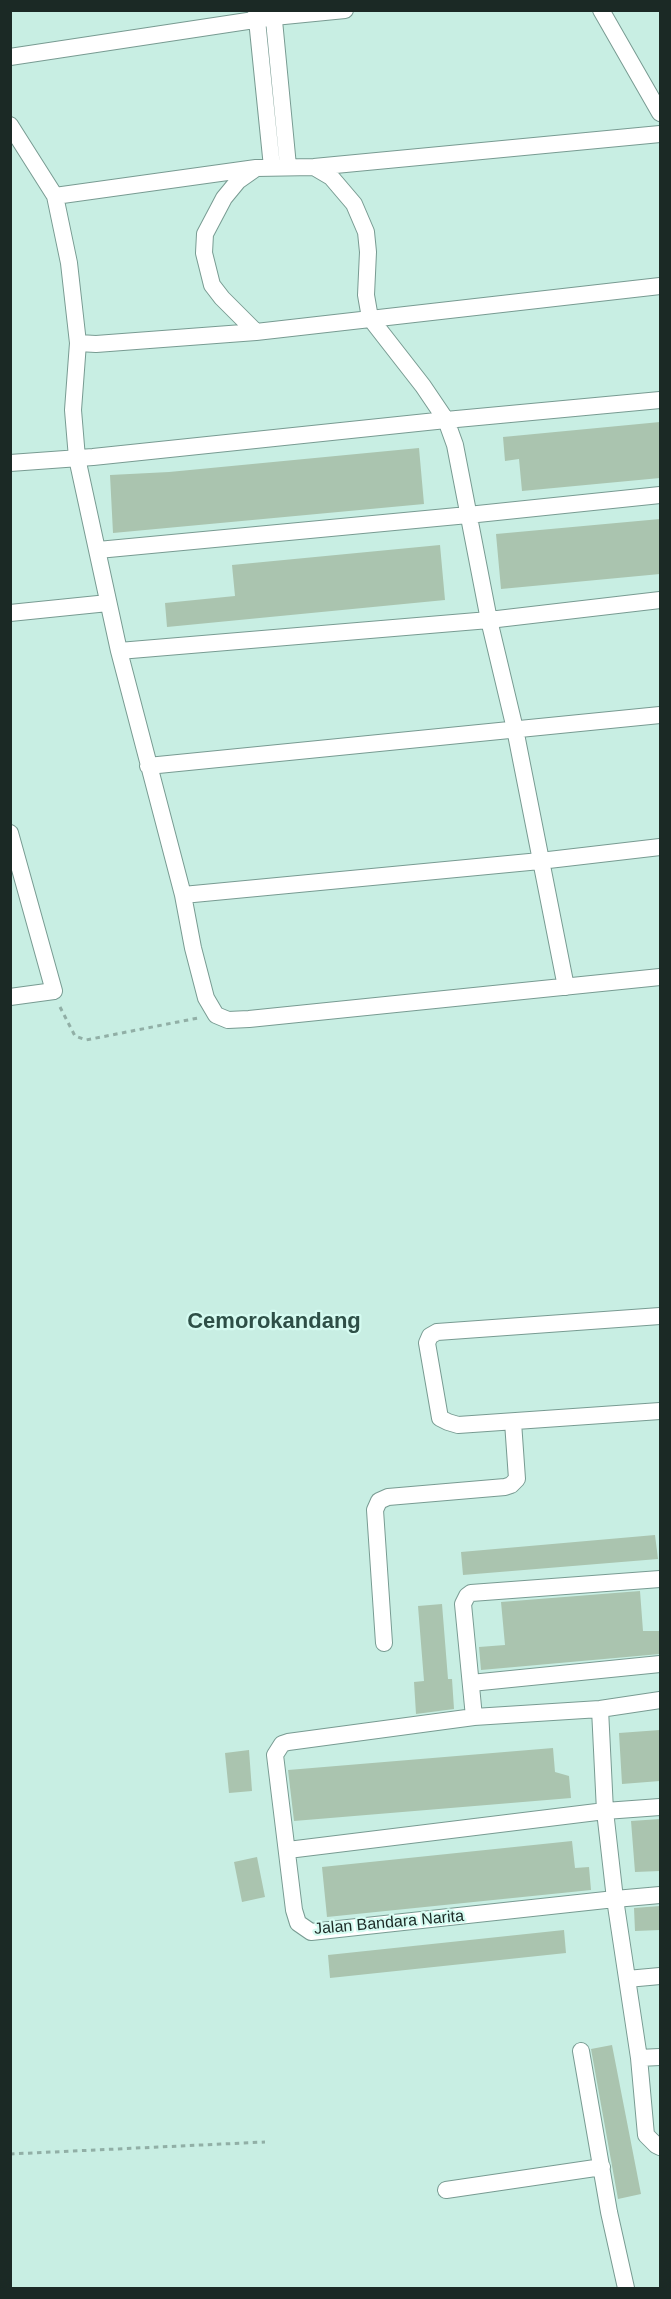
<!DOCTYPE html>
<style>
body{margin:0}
#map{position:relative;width:671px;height:2299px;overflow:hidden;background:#c8eee3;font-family:Helvetica,sans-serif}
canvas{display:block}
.frame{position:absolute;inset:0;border:12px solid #1b2925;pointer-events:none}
</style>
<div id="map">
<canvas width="671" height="2299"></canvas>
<div class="frame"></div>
</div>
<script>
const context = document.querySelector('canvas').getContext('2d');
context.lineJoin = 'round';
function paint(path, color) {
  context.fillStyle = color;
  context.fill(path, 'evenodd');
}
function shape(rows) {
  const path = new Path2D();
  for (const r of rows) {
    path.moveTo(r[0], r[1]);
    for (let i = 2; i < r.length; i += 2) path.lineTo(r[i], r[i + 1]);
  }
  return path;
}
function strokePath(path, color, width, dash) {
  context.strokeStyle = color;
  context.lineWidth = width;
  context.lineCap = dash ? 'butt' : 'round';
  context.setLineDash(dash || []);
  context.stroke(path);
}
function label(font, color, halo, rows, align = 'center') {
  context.font = font + ' Helvetica,sans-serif';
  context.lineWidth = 4.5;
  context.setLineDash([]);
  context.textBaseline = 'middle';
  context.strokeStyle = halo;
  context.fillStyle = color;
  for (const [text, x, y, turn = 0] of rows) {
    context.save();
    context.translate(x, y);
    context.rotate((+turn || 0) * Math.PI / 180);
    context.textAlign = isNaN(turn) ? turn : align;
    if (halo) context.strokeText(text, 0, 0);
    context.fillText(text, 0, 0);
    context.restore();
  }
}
paint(shape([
 [660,422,660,478,522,491,519,459,505,461,503,437],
 [419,448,424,504,113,533,110,475,169,472],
 [660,519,660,574,501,589,496,534],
 [440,545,445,600,167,627,165,603,235,596,232,565],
 [655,1535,658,1559,463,1575,461,1552],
 [640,1591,643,1631,660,1631,660,1654,481,1670,479,1647,505,1645,501,1602],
 [442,1604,448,1679,452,1679,454,1709,416,1714,414,1682,424,1681,418,1606],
 [660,1730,660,1781,622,1784,619,1733],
 [553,1748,555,1772,569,1776,571,1798,294,1821,288,1770],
 [249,1750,252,1791,229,1793,225,1753],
 [660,1819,660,1871,635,1872,631,1821],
 [572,1841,575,1868,589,1867,591,1890,327,1917,322,1867],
 [257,1857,265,1897,242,1902,234,1862],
 [660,1906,660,1930,635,1931,634,1908],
 [564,1930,566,1953,330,1978,328,1955],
 [612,2045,641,2194,618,2199,591,2049]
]), '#aac4af');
const street = shape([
 [256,10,272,167],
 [273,10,288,166],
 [601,10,660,113],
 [10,57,274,17,345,10],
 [10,125,55,196,69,263,78,343,96,344,256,332,660,286],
 [314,167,331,177,354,204,366,232,368,252,366,295,370,318,423,386,446,420,455,445,489,620,515,729,566,987],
 [255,169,238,181,224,198,205,234,204,253,212,285,222,298,256,332],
 [55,196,256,168,314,167,660,134],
 [78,343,73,410,77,458,119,651,183,895,193,948,206,998,216,1015,228,1020,249,1019,660,977],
 [10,463,93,457,446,420,660,400],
 [98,550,468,515,660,495],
 [10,613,108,603],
 [119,651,489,620,660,600],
 [148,766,660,715],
 [10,833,54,991,10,997],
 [183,895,540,861,660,847],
 [660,1316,437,1332,430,1336,427,1343,440,1418,448,1422,458,1425,660,1411],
 [384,1643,375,1510,379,1501,388,1497,505,1487,511,1485,517,1479,513,1422],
 [471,1683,660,1664],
 [600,1709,605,1811,615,1899,311,1932,298,1923,294,1910,275,1755,282,1744,288,1742,474,1717,600,1709,660,1700],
 [474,1717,463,1604,467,1596,471,1593,660,1579],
 [288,1850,605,1811,660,1807],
 [660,1895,615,1899,639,2058,646,2135,656,2145,660,2147],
 [627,1979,660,1976],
 [581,2051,609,2212,626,2288],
 [639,2058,660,2057],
 [446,2190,602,2167]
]);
strokePath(street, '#789b92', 18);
strokePath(shape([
 [60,1007,75,1036,86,1040,198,1018],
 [10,2154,265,2142]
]), '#91afa6', 3, [4.5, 4.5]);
strokePath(street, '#fff', 16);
label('16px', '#1b2925', '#d5fbf1', [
 ["Jalan Bandara Narita",389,1923,-5]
]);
label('bold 22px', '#2e4f47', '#d5fbf1', [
 ["Cemorokandang",274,1322]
]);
</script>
